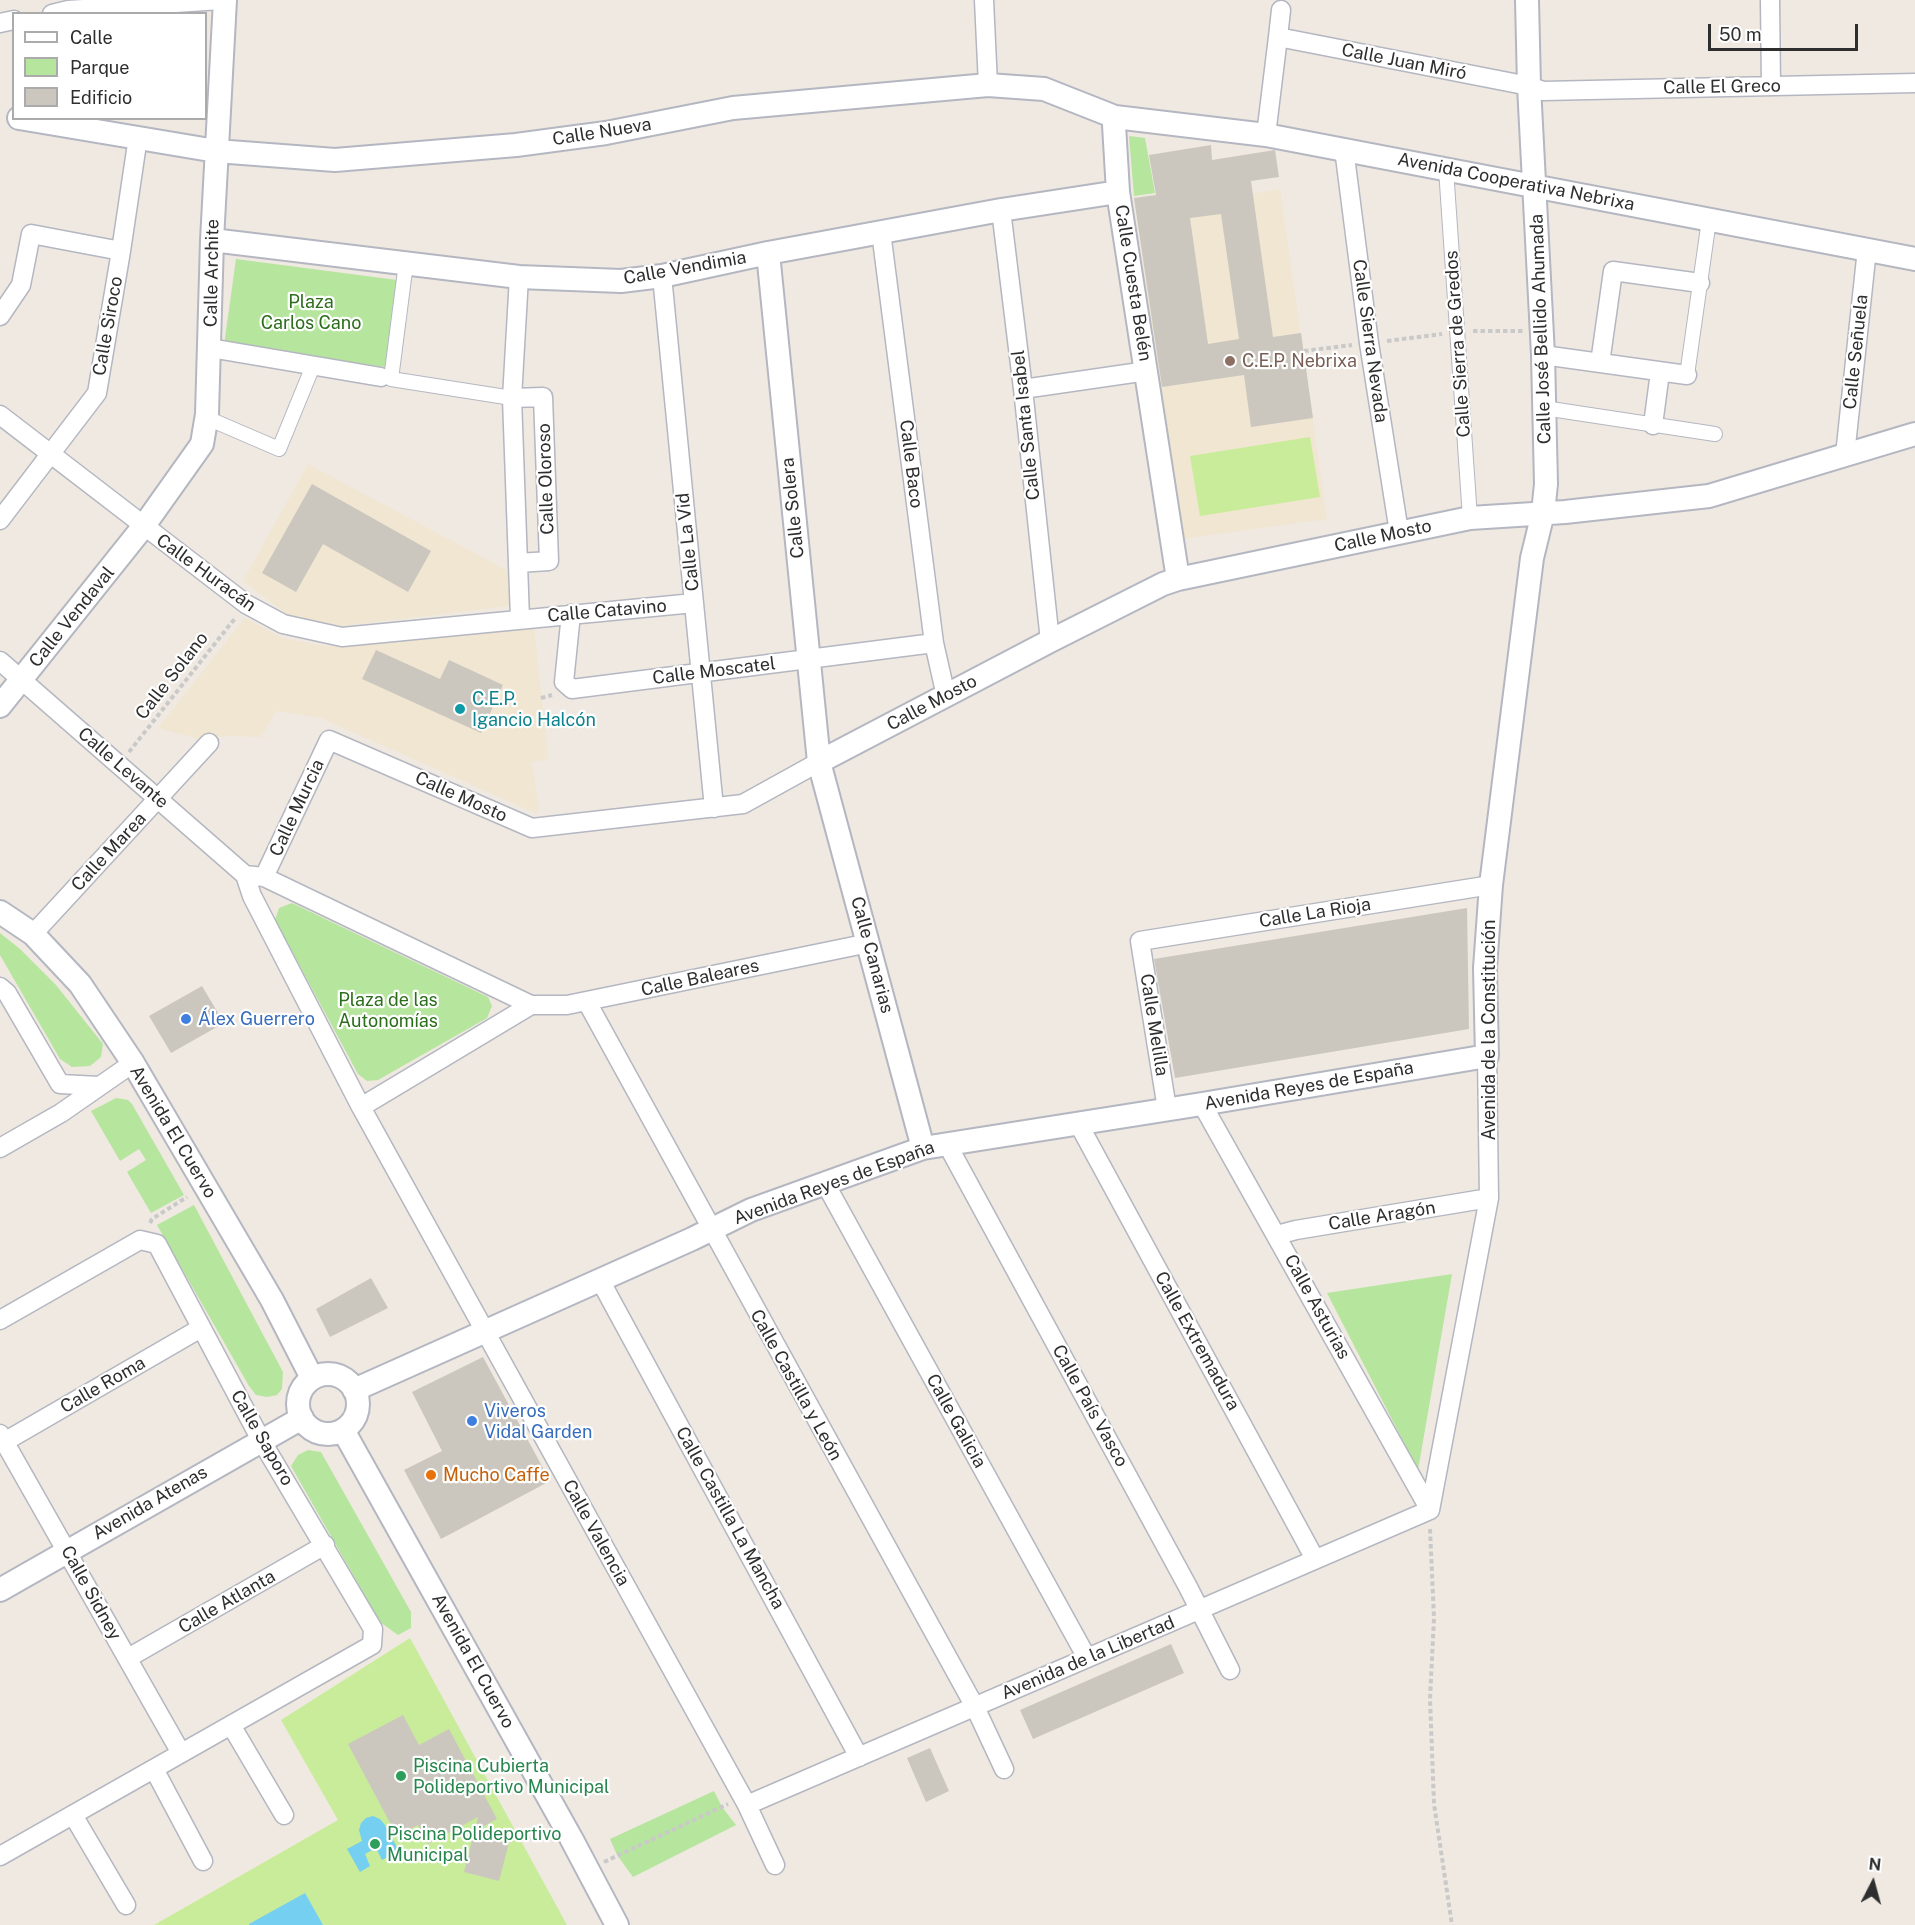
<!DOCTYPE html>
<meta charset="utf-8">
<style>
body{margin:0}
#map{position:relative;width:1915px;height:1925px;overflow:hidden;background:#efe9e1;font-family:"Public Sans",sans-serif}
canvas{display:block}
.legend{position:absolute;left:12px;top:12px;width:195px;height:108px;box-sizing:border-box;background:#fff;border:2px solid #ababab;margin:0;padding:8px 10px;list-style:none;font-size:18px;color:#2e2e2e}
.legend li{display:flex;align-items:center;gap:12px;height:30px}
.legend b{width:30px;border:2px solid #ababab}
.north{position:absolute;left:1843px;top:1853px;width:60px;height:60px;-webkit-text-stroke:4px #fff;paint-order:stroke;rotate:6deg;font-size:16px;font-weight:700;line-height:24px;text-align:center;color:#2e2e2e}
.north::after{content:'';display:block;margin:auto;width:21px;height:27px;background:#2e2e2e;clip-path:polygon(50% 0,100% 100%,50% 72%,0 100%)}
.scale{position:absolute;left:1708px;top:24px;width:150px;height:27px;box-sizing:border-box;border:3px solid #2e2e2e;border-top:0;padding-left:8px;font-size:18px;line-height:21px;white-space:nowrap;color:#2e2e2e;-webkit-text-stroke:4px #fff;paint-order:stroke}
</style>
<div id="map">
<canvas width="1915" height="1925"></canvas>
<ul class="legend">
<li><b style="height:8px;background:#fff"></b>Calle</li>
<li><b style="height:16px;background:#b6e59e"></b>Parque</li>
<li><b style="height:16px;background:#cbc7bf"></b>Edificio</li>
</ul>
<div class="north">N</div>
<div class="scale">50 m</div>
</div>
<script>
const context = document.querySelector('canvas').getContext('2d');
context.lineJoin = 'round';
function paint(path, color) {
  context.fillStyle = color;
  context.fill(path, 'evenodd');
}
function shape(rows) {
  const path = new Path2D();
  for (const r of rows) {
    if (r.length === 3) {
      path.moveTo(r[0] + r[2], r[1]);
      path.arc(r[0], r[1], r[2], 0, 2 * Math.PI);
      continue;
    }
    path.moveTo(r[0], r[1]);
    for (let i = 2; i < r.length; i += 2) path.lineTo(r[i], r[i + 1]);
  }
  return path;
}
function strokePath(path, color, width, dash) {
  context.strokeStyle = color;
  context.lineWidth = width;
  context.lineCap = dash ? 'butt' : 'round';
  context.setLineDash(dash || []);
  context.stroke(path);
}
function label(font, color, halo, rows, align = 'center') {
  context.font = font + ' "Public Sans",sans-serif';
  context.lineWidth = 4.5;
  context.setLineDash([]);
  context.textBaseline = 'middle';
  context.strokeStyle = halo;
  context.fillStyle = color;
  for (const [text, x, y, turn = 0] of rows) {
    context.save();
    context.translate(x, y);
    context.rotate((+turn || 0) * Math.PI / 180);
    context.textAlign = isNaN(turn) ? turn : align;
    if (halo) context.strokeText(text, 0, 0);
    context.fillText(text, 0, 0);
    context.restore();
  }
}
paint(shape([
 [1217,187,1219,199,1280,189,1327,519,1182,539,1134,198],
 [308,464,508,571,510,606,341,626,288,615,243,581],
 [245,618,282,638,325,646,355,646,534,626,548,759,532,762,539,811,535,813,321,718,276,711,261,737,232,736,199,739,158,728]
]), '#f0e6d1');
paint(shape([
 [1129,136,1145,138,1155,193,1134,196],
 [236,259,397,280,386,367,224,345],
 [292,903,488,997,492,1006,487,1018,378,1080,367,1081,358,1074,275,920,279,908],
 [0,933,20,949,56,985,103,1044,101,1057,90,1066,72,1067,60,1059,0,955],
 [116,1098,128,1100,132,1104,184,1195,151,1213,127,1172,146,1160,139,1149,120,1161,91,1111],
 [194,1205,283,1372,282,1389,277,1395,267,1397,256,1395,249,1386,157,1225],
 [1452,1274,1418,1470,1327,1293],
 [308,1450,321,1452,411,1612,411,1628,398,1635,380,1622,291,1466,298,1455],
 [714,1791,722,1807,736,1825,633,1877,617,1855,610,1839]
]), '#b6e59e');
paint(shape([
 [1310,437,1320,497,1200,516,1190,456],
 [410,1638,567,1925,154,1925,338,1820,281,1720]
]), '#c9ec9a');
paint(shape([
 [373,1816,380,1819,385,1825,399,1851,382,1860,376,1848,365,1854,370,1866,360,1872,347,1849,362,1841,359,1830,361,1823,366,1818],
 [305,1893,323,1925,249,1925,249,1924]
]), '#75cff0');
paint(shape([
 [1211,145,1212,160,1275,150,1279,177,1251,181,1273,337,1301,333,1313,418,1251,427,1244,375,1162,387,1134,198,1156,195,1149,155],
 [1221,214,1239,339,1208,344,1190,218],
 [312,484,431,551,408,592,323,544,296,592,262,573],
 [376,650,440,679,449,660,503,685,481,733,362,679],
 [1467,908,1469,1029,1175,1078,1154,959],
 [202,986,224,1023,171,1053,149,1016],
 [371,1278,388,1308,330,1337,316,1309],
 [483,1357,550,1481,441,1539,404,1470,442,1451,412,1392],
 [1171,1644,1184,1673,1033,1739,1020,1710],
 [403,1715,419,1745,449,1729,497,1819,475,1831,478,1817,428,1844,418,1825,397,1836,348,1744],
 [930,1748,949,1791,926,1802,907,1758],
 [474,1833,509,1843,499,1881,464,1872]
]), '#cbc7bf');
const pedestrian = shape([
 [1446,169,1470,518],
 [406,263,391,379,512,398],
 [1687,375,1709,220],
 [1544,408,1715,434],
 [207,418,279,449,313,366]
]);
const minor = shape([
 [984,0,988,85],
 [1770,0,1771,86],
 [52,14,68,10,221,0],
 [0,23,14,20],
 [1278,37,1281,10],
 [1266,135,1278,37,1529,86,1543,91,1915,83],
 [1344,149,1369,343,1399,532],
 [1001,210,1023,389,1050,641],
 [881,232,934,643,946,696],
 [662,276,714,808],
 [519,277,512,398,520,619],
 [0,316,21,285,31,234,121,251],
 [210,348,381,377],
 [1543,355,1687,375],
 [1600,363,1613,271,1700,283],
 [1023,389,1147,371],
 [512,398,543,397,549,561,518,563],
 [0,415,246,604,283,624,342,637,694,603],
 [1653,425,1660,372],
 [1845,455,1867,249],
 [0,520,97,393,121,251,138,137],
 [571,614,564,682,572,689,934,643],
 [0,661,245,875],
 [264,877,329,740,532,828,743,804,819,762],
 [33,934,209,743],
 [0,987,7,993,60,1084,99,1086],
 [587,1002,975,1707,1004,1769],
 [531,1005,361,1107,252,896,245,875,264,877,531,1005,567,1005,869,943],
 [1202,1104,1430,1510],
 [361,1107,747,1805,775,1865],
 [1167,1109,1140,941,1491,885],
 [1078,1123,1315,1559],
 [947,1144,1188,1587,1230,1670],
 [0,1148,61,1113,133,1063],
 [825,1183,1087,1658],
 [1277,1235,1296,1230,1489,1198],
 [600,1280,859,1757],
 [0,1320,140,1240,157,1244,261,1440,373,1629,372,1645,0,1856],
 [0,1434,181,1753],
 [4,1442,201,1328],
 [1430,1510,1489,1198,1487,1056],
 [128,1658,325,1545],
 [231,1725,284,1815],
 [154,1769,203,1861],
 [747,1805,1430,1510],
 [73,1815,126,1905]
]);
const tertiary = shape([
 [1115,117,1114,125,1118,192,1178,579],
 [19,118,216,151,335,160,516,145,606,133,733,108,988,85,1044,89,1115,117,1266,135,1915,259],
 [212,240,519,277,621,281,662,276,768,253,1001,210,1118,192],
 [768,253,819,762,923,1148],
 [0,706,143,527,202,444,207,414,212,240,225,0],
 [819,762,1050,641,1163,584,1178,579,1470,518,1565,512,1709,496,1915,434],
 [0,912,33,934,80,984,133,1063,272,1300,312,1378],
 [328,1404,30],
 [354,1390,692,1239,751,1210,923,1148,1202,1104,1487,1056,1485,968,1491,885,1532,558,1543,513,1546,484,1543,355,1529,86,1527,0],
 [343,1430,571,1838,617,1925],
 [0,1590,302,1418]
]);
strokePath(pedestrian, '#b4b7c1', 16);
strokePath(minor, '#b4b7c1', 21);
strokePath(tertiary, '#b4b7c1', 26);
strokePath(shape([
 [1473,331,1523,331],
 [1387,341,1442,334],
 [1304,351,1352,345],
 [541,698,552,695],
 [129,752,236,617],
 [150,1223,152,1219,187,1197],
 [1430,1529,1434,1618,1430,1699,1434,1804,1452,1925],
 [604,1862,728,1804]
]), '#c9c9c9', 4, [4.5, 3]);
strokePath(pedestrian, '#fff', 14);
strokePath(minor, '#fff', 18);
strokePath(tertiary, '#fff', 22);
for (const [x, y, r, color] of [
 [1230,361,6,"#8d6e63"],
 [460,709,6,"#0f9aa8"],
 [186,1019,6,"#3f7fe0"],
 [472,1421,6,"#3f7fe0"],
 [431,1475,6,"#e8710a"],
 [401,1776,6,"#2e9e5b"],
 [375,1844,6,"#2e9e5b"]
]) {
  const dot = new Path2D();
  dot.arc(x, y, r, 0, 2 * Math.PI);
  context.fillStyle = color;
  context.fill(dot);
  strokePath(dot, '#fff', 2);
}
label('18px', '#2e2e2e', '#fff', [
 ["Calle Juan Miró",1404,62,11],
 ["Calle El Greco",1722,87,-1],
 ["Calle Nueva",602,132,-9],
 ["Avenida Cooperativa Nebrixa",1516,182,11],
 ["Calle Vendimia",685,268,-10],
 ["Calle Archite",212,273,-89],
 ["Calle Cuesta Belén",1133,283,81],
 ["Calle Siroco",108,326,-80],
 ["Calle José Bellido Ahumada",1541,329,-92],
 ["Calle Sierra Nevada",1370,341,82],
 ["Calle Sierra de Gredos",1458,344,-94],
 ["Calle Señuela",1856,352,-84],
 ["Calle Santa Isabel",1026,425,-96],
 ["Calle Baco",911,464,83],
 ["Calle Oloroso",546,479,-92],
 ["Calle Solera",793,508,-96],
 ["Calle Mosto",1383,536,-12],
 ["Calle La Vid",688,542,-96],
 ["Calle Huracán",206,573,36],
 ["Calle Catavino",607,611,-5],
 ["Calle Vendaval",72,617,-51],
 ["Calle Moscatel",714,671,-7],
 ["Calle Solano",172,676,-52],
 ["Calle Mosto",932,703,-28],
 ["Calle Levante",123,768,41],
 ["Calle Mosto",461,797,24],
 ["Calle Murcia",297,808,-65],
 ["Calle Marea",109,852,-47],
 ["Calle La Rioja",1315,913,-9],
 ["Calle Canarias",872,955,75],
 ["Calle Baleares",700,978,-12],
 ["Calle Melilla",1154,1025,81],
 ["Avenida de la Constitución",1489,1030,-90],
 ["Avenida Reyes de España",1309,1086,-10],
 ["Avenida El Cuervo",173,1132,59],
 ["Avenida Reyes de España",834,1183,-20],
 ["Calle Aragón",1382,1216,-9],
 ["Calle Asturias",1317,1307,61],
 ["Calle Extremadura",1197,1341,61],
 ["Calle Roma",103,1385,-30],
 ["Calle Castilla y León",796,1385,61],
 ["Calle País Vasco",1090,1406,61],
 ["Calle Galicia",956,1421,61],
 ["Calle Saporo",262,1438,60],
 ["Avenida Atenas",150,1503,-30],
 ["Calle Castilla La Mancha",730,1518,61],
 ["Calle Valencia",596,1533,61],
 ["Calle Sidney",91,1593,61],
 ["Calle Atlanta",227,1602,-30],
 ["Avenida de la Libertad",1088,1658,-23],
 ["Avenida El Cuervo",473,1661,61]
]);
label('18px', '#2c6e1b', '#fff', [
 ["Plaza",311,302],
 ["Carlos Cano",311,323],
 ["Plaza de las",388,1000],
 ["Autonomías",388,1021]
]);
label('18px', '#785e54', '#fff', [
 ["C.E.P. Nebrixa",1242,361]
], 'left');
label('18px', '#0d838f', '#fff', [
 ["C.E.P.",472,699],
 ["Igancio Halcón",472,720]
], 'left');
label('18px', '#366cbe', '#fff', [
 ["Álex Guerrero",198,1019],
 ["Viveros",484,1411],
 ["Vidal Garden",484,1432]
], 'left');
label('18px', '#c56008', '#fff', [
 ["Mucho Caffe",443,1475]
], 'left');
label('18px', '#27864d', '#fff', [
 ["Piscina Cubierta",413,1766],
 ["Polideportivo Municipal",413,1787],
 ["Piscina Polideportivo",387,1834],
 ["Municipal",387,1855]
], 'left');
</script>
